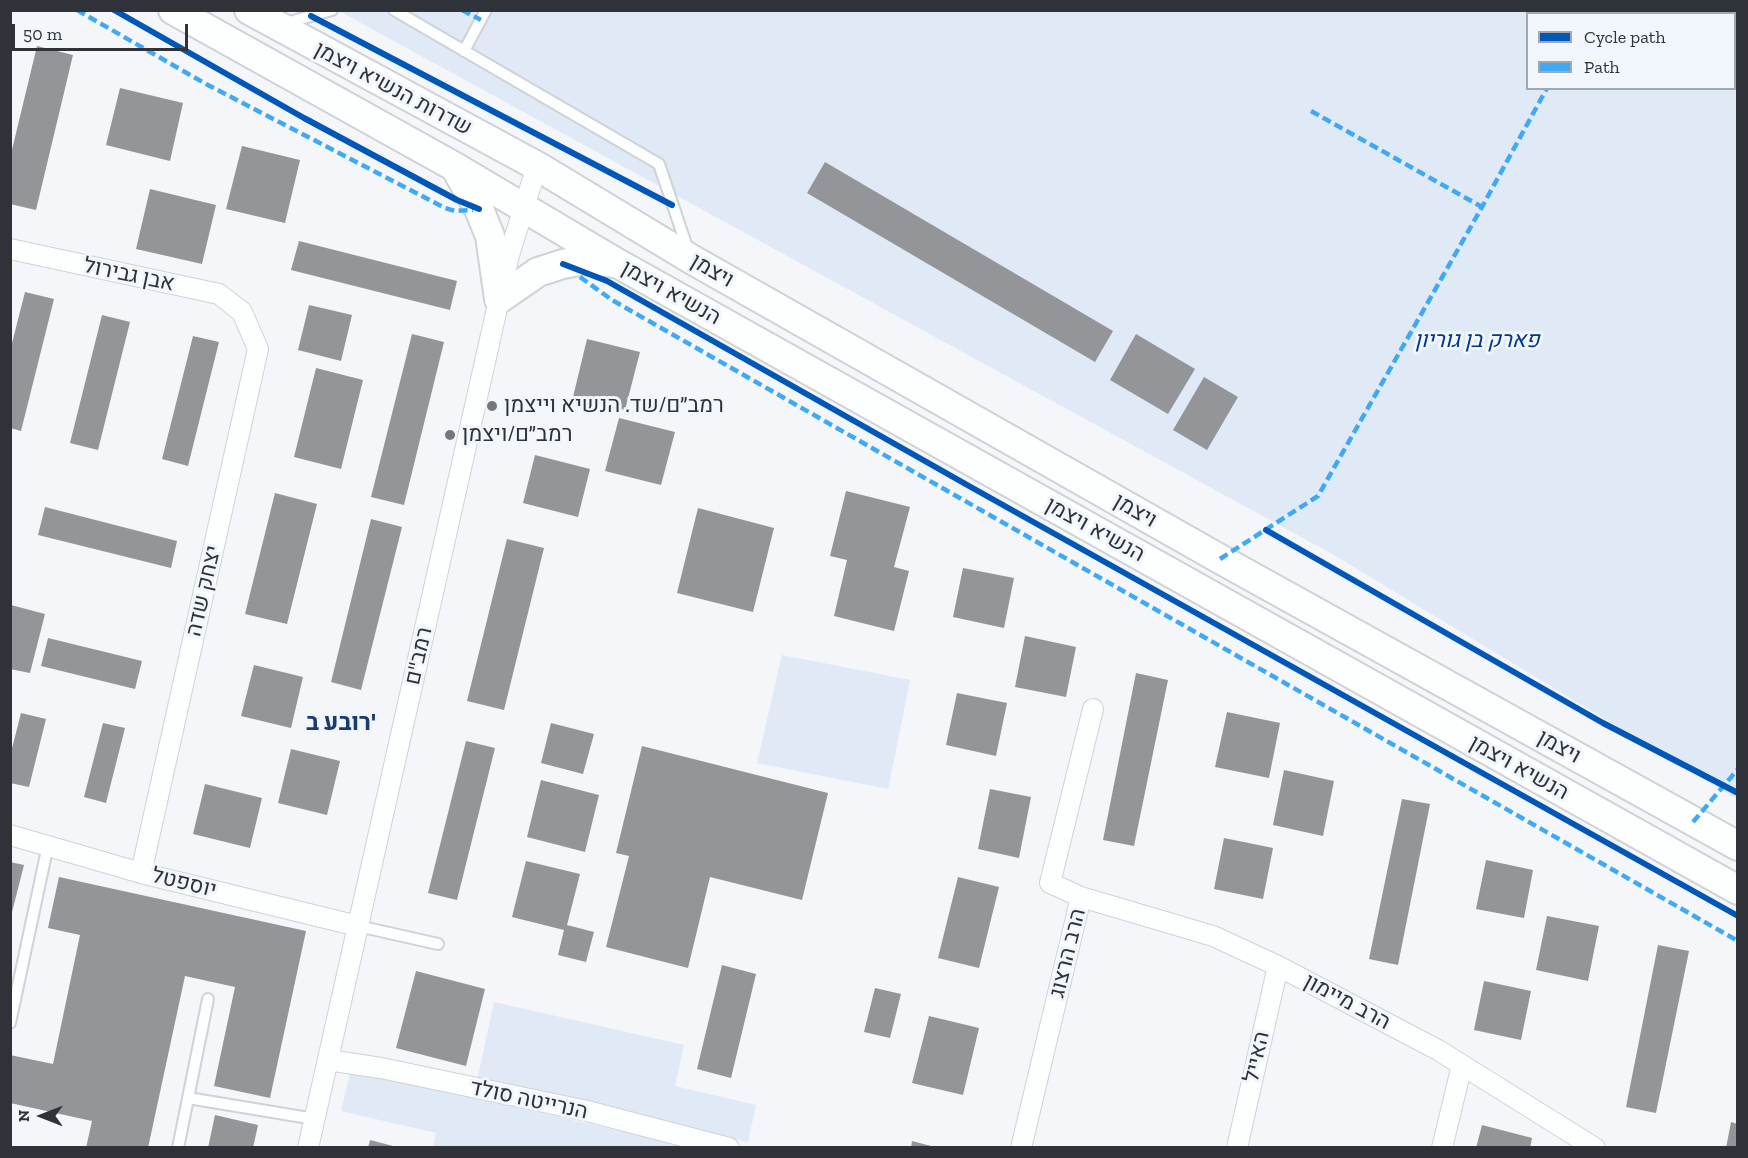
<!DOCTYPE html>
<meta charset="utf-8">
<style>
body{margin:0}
#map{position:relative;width:1748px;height:1158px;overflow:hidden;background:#f4f6f9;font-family:"Zilla Slab",serif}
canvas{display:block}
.frame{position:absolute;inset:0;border:12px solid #2f3339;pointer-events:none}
.legend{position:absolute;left:1526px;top:12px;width:210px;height:78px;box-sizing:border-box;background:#f1f5fc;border:2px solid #a3a7ae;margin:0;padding:8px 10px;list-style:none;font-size:18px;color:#2f3339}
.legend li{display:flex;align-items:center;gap:12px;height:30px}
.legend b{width:30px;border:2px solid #a3a7ae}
.north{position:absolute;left:12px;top:1086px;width:60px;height:60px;-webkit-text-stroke:4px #f1f5fc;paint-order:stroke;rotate:270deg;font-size:16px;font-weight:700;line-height:24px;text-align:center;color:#2f3339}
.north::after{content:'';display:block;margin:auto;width:21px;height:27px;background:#2f3339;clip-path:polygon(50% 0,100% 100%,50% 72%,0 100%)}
.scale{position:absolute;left:12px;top:24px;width:176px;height:27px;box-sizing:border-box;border:3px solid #2f3339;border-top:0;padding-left:8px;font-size:18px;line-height:21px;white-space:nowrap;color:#2f3339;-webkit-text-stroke:4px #f1f5fc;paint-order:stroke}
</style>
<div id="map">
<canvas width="1748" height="1158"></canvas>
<div class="frame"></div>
<ul class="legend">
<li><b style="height:8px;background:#0057b8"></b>Cycle path</li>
<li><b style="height:8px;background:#3fa9f5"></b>Path</li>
</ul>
<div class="north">N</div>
<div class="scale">50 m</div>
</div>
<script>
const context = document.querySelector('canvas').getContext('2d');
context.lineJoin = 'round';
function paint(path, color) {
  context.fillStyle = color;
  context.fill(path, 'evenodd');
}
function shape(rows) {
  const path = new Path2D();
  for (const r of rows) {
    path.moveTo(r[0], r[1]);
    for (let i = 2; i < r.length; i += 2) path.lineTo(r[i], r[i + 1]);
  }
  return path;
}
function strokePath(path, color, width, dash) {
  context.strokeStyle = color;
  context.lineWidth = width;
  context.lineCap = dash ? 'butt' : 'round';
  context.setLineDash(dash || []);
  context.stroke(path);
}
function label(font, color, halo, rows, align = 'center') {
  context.font = font + ' "Zilla Slab",Heebo,serif';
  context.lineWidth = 6;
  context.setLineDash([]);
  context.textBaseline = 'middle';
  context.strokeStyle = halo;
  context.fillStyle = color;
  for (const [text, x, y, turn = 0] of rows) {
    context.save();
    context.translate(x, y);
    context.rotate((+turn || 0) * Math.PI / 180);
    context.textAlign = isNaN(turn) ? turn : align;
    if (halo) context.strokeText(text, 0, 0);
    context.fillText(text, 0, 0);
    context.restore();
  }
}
paint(shape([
 [339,11,1698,11,1702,13,1528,14,1528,88,1734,88,1735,34,1737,36,1737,799,1334,555],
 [782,655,910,680,888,789,757,763],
 [494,1002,684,1045,675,1086,756,1105,748,1142,477,1081],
 [351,1069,689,1147,433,1147,436,1133,341,1111]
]), '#e0e9f6');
paint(shape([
 [37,46,73,55,36,210,10,204,10,158],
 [120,88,183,103,170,161,106,145],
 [242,146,300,160,285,223,226,209],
 [825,162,1113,331,1095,362,807,193],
 [150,189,216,205,202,264,136,249],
 [299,241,457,281,450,310,291,270],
 [25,292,54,299,21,431,10,428,10,351],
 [309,305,352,315,341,361,298,350],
 [102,315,130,322,98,450,70,443],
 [412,334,444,342,404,505,371,497],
 [1136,334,1195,369,1168,414,1110,380],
 [193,336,219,342,188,466,162,459],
 [587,339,640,352,625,410,573,397],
 [316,368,363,380,341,469,294,457],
 [1204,377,1238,397,1207,450,1173,430],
 [619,418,675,432,661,485,605,471],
 [535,455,590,469,578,517,523,503],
 [846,491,910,507,894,567,909,571,894,631,834,616,847,560,830,556],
 [275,493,317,504,287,624,245,614],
 [45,507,177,541,171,568,38,535],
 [698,508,774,528,753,612,677,593],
 [371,519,402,527,361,690,331,682],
 [507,539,544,548,504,710,467,701],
 [963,568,1014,578,1004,628,953,617],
 [11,605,45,614,30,673,10,669],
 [1025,636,1076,647,1066,697,1015,687],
 [48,638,142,661,135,689,41,666],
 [254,665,303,677,291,728,241,716],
 [1136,673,1168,680,1134,846,1103,840],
 [957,693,1007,703,996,756,946,745],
 [1227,712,1280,723,1269,778,1215,767],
 [21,713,46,719,29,787,10,783,10,756],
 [103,723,125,728,106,803,84,797],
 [551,723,594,734,583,774,541,763],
 [466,741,495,748,457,900,428,893],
 [642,746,828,793,802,900,710,877,688,968,606,947,629,856,616,853],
 [291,749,340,761,327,815,278,803],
 [1284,770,1334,781,1323,836,1273,825],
 [541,780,599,795,585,852,527,837],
 [205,784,262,798,250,848,193,834],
 [990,789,1031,797,1019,858,978,849],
 [1402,799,1430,804,1398,965,1369,959],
 [1224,838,1273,848,1263,899,1214,889],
 [1486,860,1533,870,1524,918,1476,909],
 [526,861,580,874,567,925,594,932,586,962,558,955,564,930,512,917],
 [10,862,24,865,11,916,10,916],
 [59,877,306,931,270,1098,214,1086,235,987,185,976,148,1148,86,1148,92,1121,10,1103,10,1055,53,1064,80,935,48,928],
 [958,877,999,887,979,968,938,958],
 [1547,916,1599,926,1588,981,1536,970],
 [1658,945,1689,951,1656,1113,1626,1107],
 [722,965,756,974,731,1078,697,1069],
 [416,971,485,989,466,1066,396,1048],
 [1484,981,1531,991,1521,1040,1474,1030],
 [875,988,901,994,890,1038,864,1032],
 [929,1016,979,1028,963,1095,912,1083],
 [215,1115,258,1125,253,1148,208,1148],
 [1731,1122,1738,1124,1738,1148,1726,1148],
 [1482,1125,1532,1138,1530,1148,1476,1148],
 [370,1140,397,1147,397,1148,368,1148],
 [912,1141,935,1147,935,1148,911,1148]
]), '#939599');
const lane = shape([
 [394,10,659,164,688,250],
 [286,23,332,10],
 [464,51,486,10],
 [358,926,438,944],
 [10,1023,48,845],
 [188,1098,315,1119],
 [178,1148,208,999]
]);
const street = shape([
 [10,249,219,294,242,312,258,349,141,873],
 [10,835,141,873,358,926],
 [1081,897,1213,936,1278,966,1438,1050,1595,1148],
 [328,1060,381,1068,587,1111,729,1148],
 [308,1148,509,255,537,166],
 [1021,1148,1081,897,1050,883,1093,709],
 [1237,1148,1278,966],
 [1442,1148,1462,1065]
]);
const secondary = shape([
 [173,10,455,167,617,263,1738,890],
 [249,10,537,166,691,259,1220,559,1738,846],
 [456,169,479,209,490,236,499,299,538,272,563,264,584,260,615,263]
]);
strokePath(lane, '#cfd2d6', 14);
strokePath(street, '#cfd2d6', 22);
strokePath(secondary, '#cfd2d6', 32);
strokePath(lane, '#fdfefe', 10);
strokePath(street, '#fdfefe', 20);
strokePath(secondary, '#fdfefe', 28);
strokePath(shape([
 [77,10,206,84,445,208,455,211,473,210],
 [462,10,481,20],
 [1712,10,1716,14],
 [1586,14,1587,10],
 [1734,27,1738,29],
 [1311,111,1482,207],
 [580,277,612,300,1738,941],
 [1220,559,1318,496,1482,207,1547,88],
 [1693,822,1738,769]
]), '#3fa9f5', 4.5, [9, 4.5]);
strokePath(shape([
 [114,10,304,118,457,200,479,209],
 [311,16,672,205],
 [563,264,607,281,969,486,1738,916],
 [1266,530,1603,723,1738,793]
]), '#0057b8', 6);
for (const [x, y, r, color] of [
 [492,406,6,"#74777c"],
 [450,435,6,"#74777c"]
]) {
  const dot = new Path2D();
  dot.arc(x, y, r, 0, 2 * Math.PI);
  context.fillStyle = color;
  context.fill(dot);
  strokePath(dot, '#f1f5fc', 2);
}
label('22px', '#2f3339', '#f1f5fc', [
 ["שדרות הנשיא ויצמן",393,89,28],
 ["ויצמן",712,271,30],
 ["אבן גבירול",129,275,12],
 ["הנשיא ויצמן",671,293,29],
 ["ויצמן",1135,511,30],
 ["הנשיא ויצמן",1095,530,29],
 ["יצחק שדה",204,591,-77],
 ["רמב\"ם",419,656,-77],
 ["ויצמן",1559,747,29],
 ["הנשיא ויצמן",1519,768,29],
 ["יוספטל",184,883,14],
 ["הרב הרצוג",1068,953,-76],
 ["הרב מיימון",1347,1002,28],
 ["האייל",1257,1057,-77],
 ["הנרייטה סולד",529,1100,12]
]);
label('italic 22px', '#003887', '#f1f5fc', [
 ["פארק בן גוריון",1477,341]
]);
label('22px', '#2f3339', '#f1f5fc', [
 ["רמב״ם/שד. הנשיא וייצמן",504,406],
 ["רמב״ם/ויצמן",462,435]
], 'left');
label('bold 24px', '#1a3b70', '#f1f5fc', [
 ["רובע ב'",341,723]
]);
</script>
